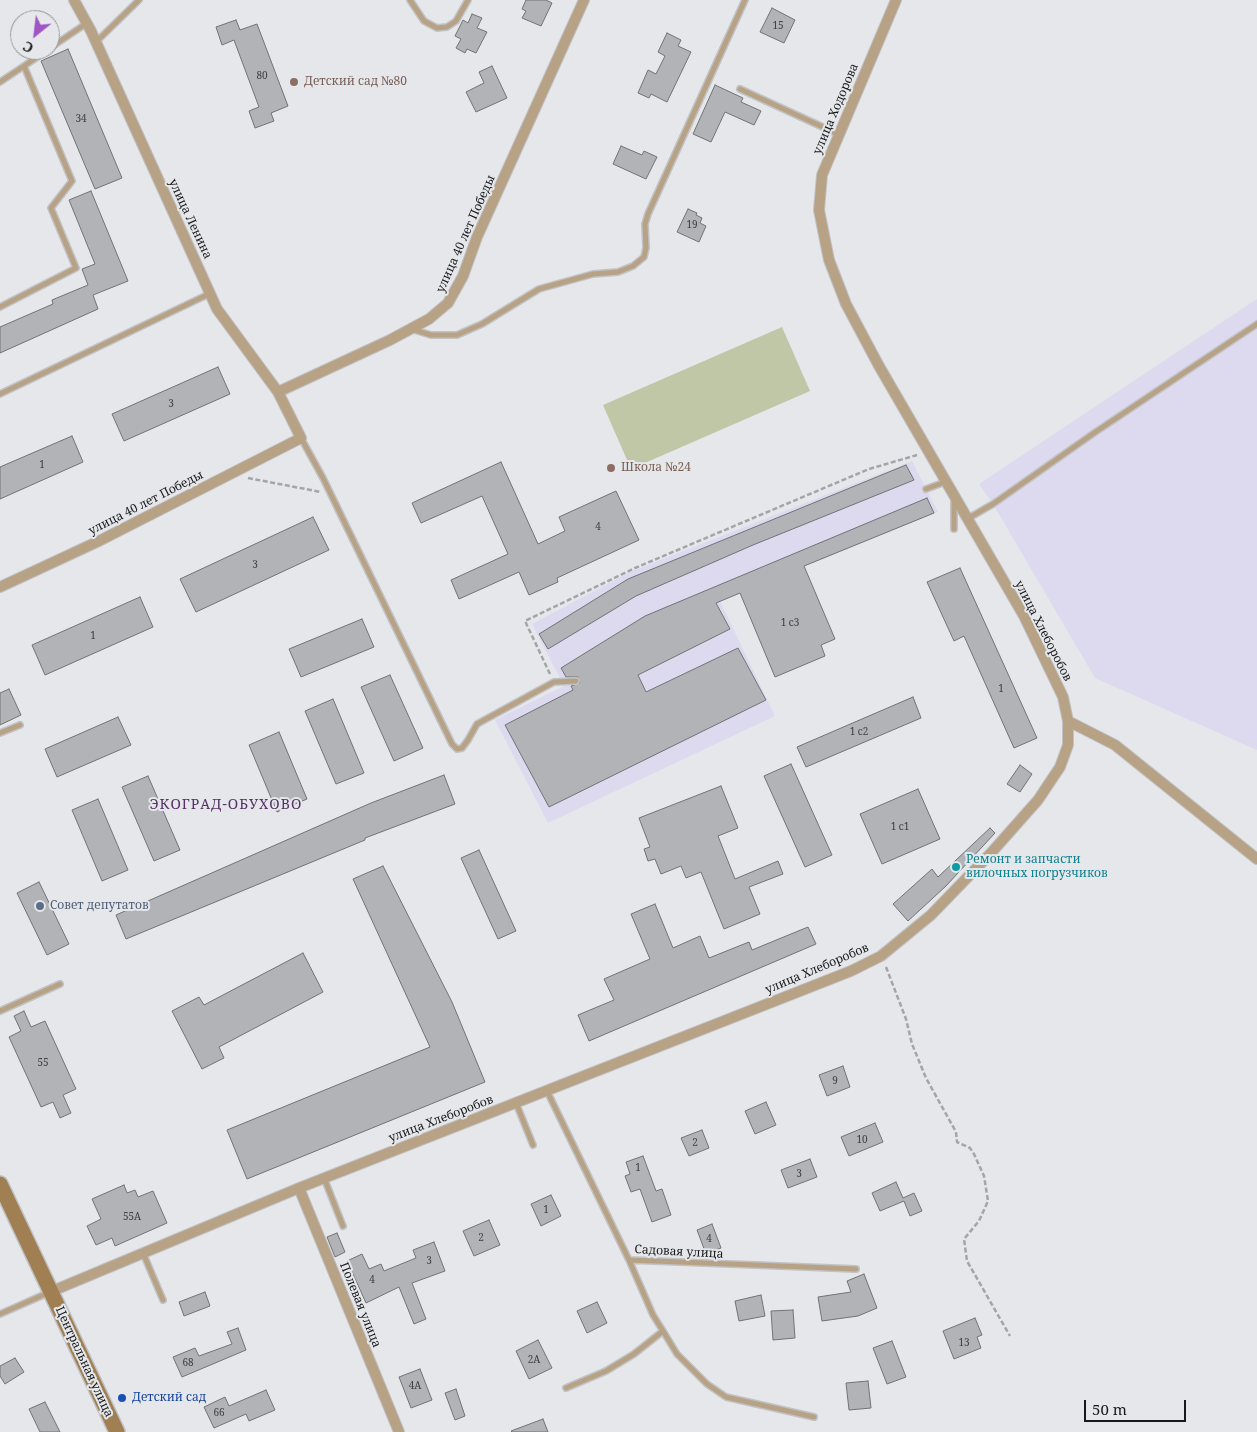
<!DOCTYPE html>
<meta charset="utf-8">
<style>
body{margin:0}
#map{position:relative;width:1257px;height:1432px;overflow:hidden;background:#e5e7eb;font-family:"Noto Serif",serif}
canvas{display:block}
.north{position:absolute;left:10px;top:10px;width:50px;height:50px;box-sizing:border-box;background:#e5e7eb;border:1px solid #939597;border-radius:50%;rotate:209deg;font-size:14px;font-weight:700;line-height:20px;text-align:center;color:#18191a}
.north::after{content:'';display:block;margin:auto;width:18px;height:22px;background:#a254c5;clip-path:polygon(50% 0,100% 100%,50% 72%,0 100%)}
.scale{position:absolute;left:1084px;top:1400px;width:102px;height:22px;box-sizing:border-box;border:2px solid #18191a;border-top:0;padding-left:6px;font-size:15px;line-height:18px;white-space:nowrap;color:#18191a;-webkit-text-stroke:4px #e5e7eb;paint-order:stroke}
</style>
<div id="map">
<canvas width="1257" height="1432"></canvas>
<div class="north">С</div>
<div class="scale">50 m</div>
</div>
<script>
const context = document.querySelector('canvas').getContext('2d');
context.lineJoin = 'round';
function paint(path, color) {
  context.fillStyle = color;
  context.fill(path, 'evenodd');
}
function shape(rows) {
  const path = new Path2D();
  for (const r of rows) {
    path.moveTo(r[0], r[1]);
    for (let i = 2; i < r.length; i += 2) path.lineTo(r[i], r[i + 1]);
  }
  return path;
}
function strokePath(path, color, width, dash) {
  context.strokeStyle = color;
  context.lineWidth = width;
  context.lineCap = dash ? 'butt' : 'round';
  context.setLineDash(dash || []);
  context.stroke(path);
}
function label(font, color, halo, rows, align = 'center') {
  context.font = font + ' "Noto Serif",serif';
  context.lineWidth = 4;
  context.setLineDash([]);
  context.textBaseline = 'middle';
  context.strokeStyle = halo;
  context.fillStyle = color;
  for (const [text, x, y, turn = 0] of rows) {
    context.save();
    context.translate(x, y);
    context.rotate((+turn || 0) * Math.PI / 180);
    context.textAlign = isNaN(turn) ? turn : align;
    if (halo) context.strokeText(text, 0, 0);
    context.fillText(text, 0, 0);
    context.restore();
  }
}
paint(shape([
 [1257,299,1257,750,1095,678,993,504,979,484],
 [912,461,938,512,720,601,775,716,548,823,495,720,564,686,532,624,630,572]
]), '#dddaf0');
paint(shape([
 [782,327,810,391,631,469,603,405]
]), '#c0c7a7');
const building = shape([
 [526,0,546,0,552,3,541,26,522,18,526,11,522,9,526,0],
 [772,8,795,20,784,43,760,32,772,8],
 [472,14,482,18,477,28,487,32,476,53,467,49,465,53,456,48,461,39,455,36,463,20,468,23,472,14],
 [236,20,240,30,257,24,288,106,271,113,274,121,255,128,249,111,259,107,234,40,222,45,216,27,236,20],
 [667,33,681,40,678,46,691,52,667,102,651,94,649,98,638,93,648,70,656,74,665,56,658,52,667,33],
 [68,49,122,178,95,189,41,61,68,49],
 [492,66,507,98,476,112,466,92,484,83,479,72,492,66],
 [715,85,743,98,741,102,761,111,754,125,725,112,711,142,693,134,715,85],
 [621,146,642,155,644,151,657,157,646,179,613,164,621,146],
 [91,191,128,281,93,295,98,309,0,353,0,327,53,304,52,300,88,285,82,269,95,264,69,200,91,191],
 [688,209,697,213,696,215,702,218,700,223,706,226,699,242,677,232,688,209],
 [218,367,230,394,124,441,112,414,218,367],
 [72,436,83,462,0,499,0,467,72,436],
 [501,462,538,544,565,531,559,517,616,491,639,540,557,578,558,582,529,595,519,572,459,599,451,580,508,554,482,496,421,523,412,503,501,462],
 [906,465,914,480,753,545,636,596,548,649,539,634,628,579,906,465],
 [927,498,934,513,804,566,835,639,821,645,825,656,775,677,740,593,716,603,730,629,638,675,646,692,738,648,766,700,549,807,505,725,573,690,571,686,580,683,578,677,566,677,561,668,645,616,927,498],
 [313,517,329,550,196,612,180,579,313,517],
 [960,568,1037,738,1014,748,964,636,954,641,927,582,960,568],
 [140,597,153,627,45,675,32,645,140,597],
 [362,619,374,647,301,677,289,649,362,619],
 [390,675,423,748,394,761,361,687,390,675],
 [9,689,21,715,0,725,0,693,9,689],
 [913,697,921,718,806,767,797,747,913,697],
 [333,699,364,773,336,784,305,711,333,699],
 [118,717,131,745,57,777,45,749,118,717],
 [279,732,307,799,277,812,249,745,279,732],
 [791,764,832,855,805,867,764,776,791,764],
 [1020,765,1032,774,1020,792,1007,784,1020,765],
 [444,775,455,804,365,838,365,840,126,939,116,915,371,803,444,775],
 [148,776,180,850,154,861,122,787,148,776],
 [721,786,738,828,718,836,735,879,778,861,783,874,749,887,760,914,724,929,701,872,686,878,681,866,661,874,655,859,648,861,644,849,650,847,639,818,721,786],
 [918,789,940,839,882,864,860,814,918,789],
 [98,799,128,870,102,881,72,810,98,799],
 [990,828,995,833,946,886,908,921,893,904,932,869,938,877,990,828],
 [479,850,516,931,498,939,461,858,479,850],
 [383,866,452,1002,485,1082,247,1179,227,1130,430,1047,353,879,383,866],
 [39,882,69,944,47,955,17,893,39,882],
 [655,904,673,948,700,936,709,958,749,942,752,950,808,927,816,944,589,1041,578,1015,614,1000,604,979,650,959,631,914,655,904],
 [303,953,323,992,219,1047,224,1058,202,1069,172,1011,199,997,204,1005,303,953],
 [24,1011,31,1027,45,1021,76,1089,63,1095,71,1113,60,1118,53,1102,41,1107,9,1037,21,1031,14,1016,24,1011],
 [843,1066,850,1087,827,1096,819,1075,843,1066],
 [766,1102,776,1125,755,1134,745,1111,766,1102],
 [875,1123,883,1142,849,1156,841,1137,875,1123],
 [702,1130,709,1148,689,1156,681,1138,702,1130],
 [643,1156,656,1191,662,1189,671,1215,652,1222,640,1189,631,1192,625,1176,630,1174,626,1162,643,1156],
 [810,1159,817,1177,788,1188,781,1170,810,1159],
 [896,1182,903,1198,914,1193,922,1211,910,1216,904,1201,880,1211,872,1193,896,1182],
 [124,1185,127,1193,135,1190,138,1197,153,1191,167,1223,115,1246,112,1238,96,1245,87,1226,101,1219,92,1199,124,1185],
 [551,1195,561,1216,541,1226,531,1204,551,1195],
 [489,1220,500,1245,474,1256,463,1231,489,1220],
 [712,1224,721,1248,706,1254,697,1230,712,1224],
 [337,1233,345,1252,335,1257,327,1237,337,1233],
 [434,1242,445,1271,412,1283,426,1319,414,1324,399,1287,366,1303,347,1261,362,1254,369,1269,381,1264,384,1271,416,1258,413,1250,434,1242],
 [864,1274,877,1308,858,1316,822,1321,818,1297,851,1292,847,1281,864,1274],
 [205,1292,210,1306,184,1316,179,1302,205,1292],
 [761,1295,765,1316,739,1321,735,1301,761,1295],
 [597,1302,607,1323,587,1333,577,1311,597,1302],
 [793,1310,795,1338,773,1340,771,1311,793,1310],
 [975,1318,982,1335,977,1337,981,1348,954,1359,943,1331,975,1318],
 [238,1328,246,1350,182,1377,173,1357,195,1348,199,1356,232,1344,227,1332,238,1328],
 [538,1340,552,1368,529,1379,516,1351,538,1340],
 [892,1341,906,1377,887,1384,873,1348,892,1341],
 [15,1358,24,1372,5,1384,0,1376,0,1366,15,1358],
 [420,1369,432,1400,411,1408,399,1377,420,1369],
 [868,1381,871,1408,849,1410,846,1383,868,1381],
 [456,1389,465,1416,455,1420,445,1393,456,1389],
 [266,1390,275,1410,249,1421,246,1414,214,1428,204,1407,225,1397,229,1406,266,1390],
 [45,1402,60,1432,40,1432,29,1409,45,1402],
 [543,1419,548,1432,512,1432,511,1431,543,1419]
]);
paint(building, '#b1b3b7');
strokePath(building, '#707376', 1);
const lane = shape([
 [410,0,424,21,437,28,447,27,456,21,468,0],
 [95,43,139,0],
 [50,48,87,23],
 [0,82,48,50],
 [740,89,838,134],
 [0,307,76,268,51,208,72,181,24,66],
 [411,329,431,335,457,335,482,324,539,289,593,274,618,272,633,266,644,257,646,248,645,224,648,214,745,0],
 [0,394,211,293],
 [301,438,323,478,452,744,457,749,462,748,468,740,477,724,554,682,576,681],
 [926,489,945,482],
 [967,519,993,504,1094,433,1257,324],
 [954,529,954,499],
 [0,733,20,725],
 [0,1011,60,984],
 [547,1091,629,1260,856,1269],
 [516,1103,533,1145],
 [324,1178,343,1226],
 [143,1253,163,1300],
 [629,1260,653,1315,663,1331,677,1354,707,1384,726,1397,814,1417],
 [0,1314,50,1292],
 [566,1388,606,1371,634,1354,663,1331]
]);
const street = shape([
 [278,392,390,340,429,319,448,303,463,276,477,237,584,0],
 [0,587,99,541,301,438,278,392,217,309,91,31,74,0],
 [1068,721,1115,745,1257,859],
 [299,1188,399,1432],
 [50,1292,299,1188,851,971,881,956,931,915,991,853,1038,800,1060,767,1068,745,1068,721,1063,697,1024,616,879,366,846,304,829,260,819,210,822,175,896,0]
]);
const secondary = shape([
 [0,1184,117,1432]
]);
strokePath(lane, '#c0c2c5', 8);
strokePath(street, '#c0c2c5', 12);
strokePath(secondary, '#c0c2c5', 18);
strokePath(shape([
 [248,478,321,492],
 [550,674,525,621,635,568,869,469,917,455],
 [886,967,906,1019,912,1044,926,1078,956,1132,957,1142,970,1148,974,1154,984,1176,988,1201,979,1221,964,1239,967,1261,1010,1336]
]), '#a3a5a8', 2.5, [5, 2.5]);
strokePath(lane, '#b8a285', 5);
strokePath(street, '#b8a285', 10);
strokePath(secondary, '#a08053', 15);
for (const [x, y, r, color] of [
 [294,82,5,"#8d6e63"],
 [611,468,5,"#8d6e63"],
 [956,867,5,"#0f9aa8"],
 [40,906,5,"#5c6f8a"],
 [122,1398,5,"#1a4fb4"]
]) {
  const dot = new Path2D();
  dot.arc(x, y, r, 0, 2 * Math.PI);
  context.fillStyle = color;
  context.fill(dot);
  strokePath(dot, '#e5e7eb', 2);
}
label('10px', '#3e4041', null, [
 ["15",778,26],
 ["80",262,76],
 ["34",81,119],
 ["19",692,225],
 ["3",171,404],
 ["1",42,465],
 ["4",598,527],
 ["3",255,565],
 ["1 с3",790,623],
 ["1",93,636],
 ["1",1001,689],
 ["1 с2",859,732],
 ["1 с1",900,827],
 ["55",43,1063],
 ["9",835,1081],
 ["10",862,1140],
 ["2",695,1143],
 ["1",638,1168],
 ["3",799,1174],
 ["1",546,1210],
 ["55А",132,1217],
 ["2",481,1238],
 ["4",709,1239],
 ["3",429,1261],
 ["4",372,1280],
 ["13",964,1343],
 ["2А",534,1360],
 ["68",188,1363],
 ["4А",415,1386],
 ["66",219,1413]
]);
label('12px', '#785e54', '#e5e7eb', [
 ["Детский сад №80",304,82],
 ["Школа №24",621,468]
], 'left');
label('12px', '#18191a', '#e5e7eb', [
 ["улица Ходорова",836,109,-67],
 ["улица Ленина",190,219,65],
 ["улица 40 лет Победы",466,234,-66],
 ["улица 40 лет Победы",146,503,-27],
 ["улица Хлеборобов",1043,631,63],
 ["улица Хлеборобов",817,969,-23],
 ["улица Хлеборобов",441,1119,-21],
 ["Садовая улица",679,1252,3],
 ["Полевая улица",360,1305,68],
 ["Центральная улица",84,1362,65]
]);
label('12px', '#0d838f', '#e5e7eb', [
 ["Ремонт и запчасти",966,860],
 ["вилочных погрузчиков",966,874]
], 'left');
label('12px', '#4e5e75', '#e5e7eb', [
 ["Совет депутатов",50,906]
], 'left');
label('12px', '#164399', '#e5e7eb', [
 ["Детский сад",132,1398]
], 'left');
context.letterSpacing = '1px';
label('14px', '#563067', '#e5e7eb', [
 ["ЭКОГРАД-ОБУХОВО",226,805]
]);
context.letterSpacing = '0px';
</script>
